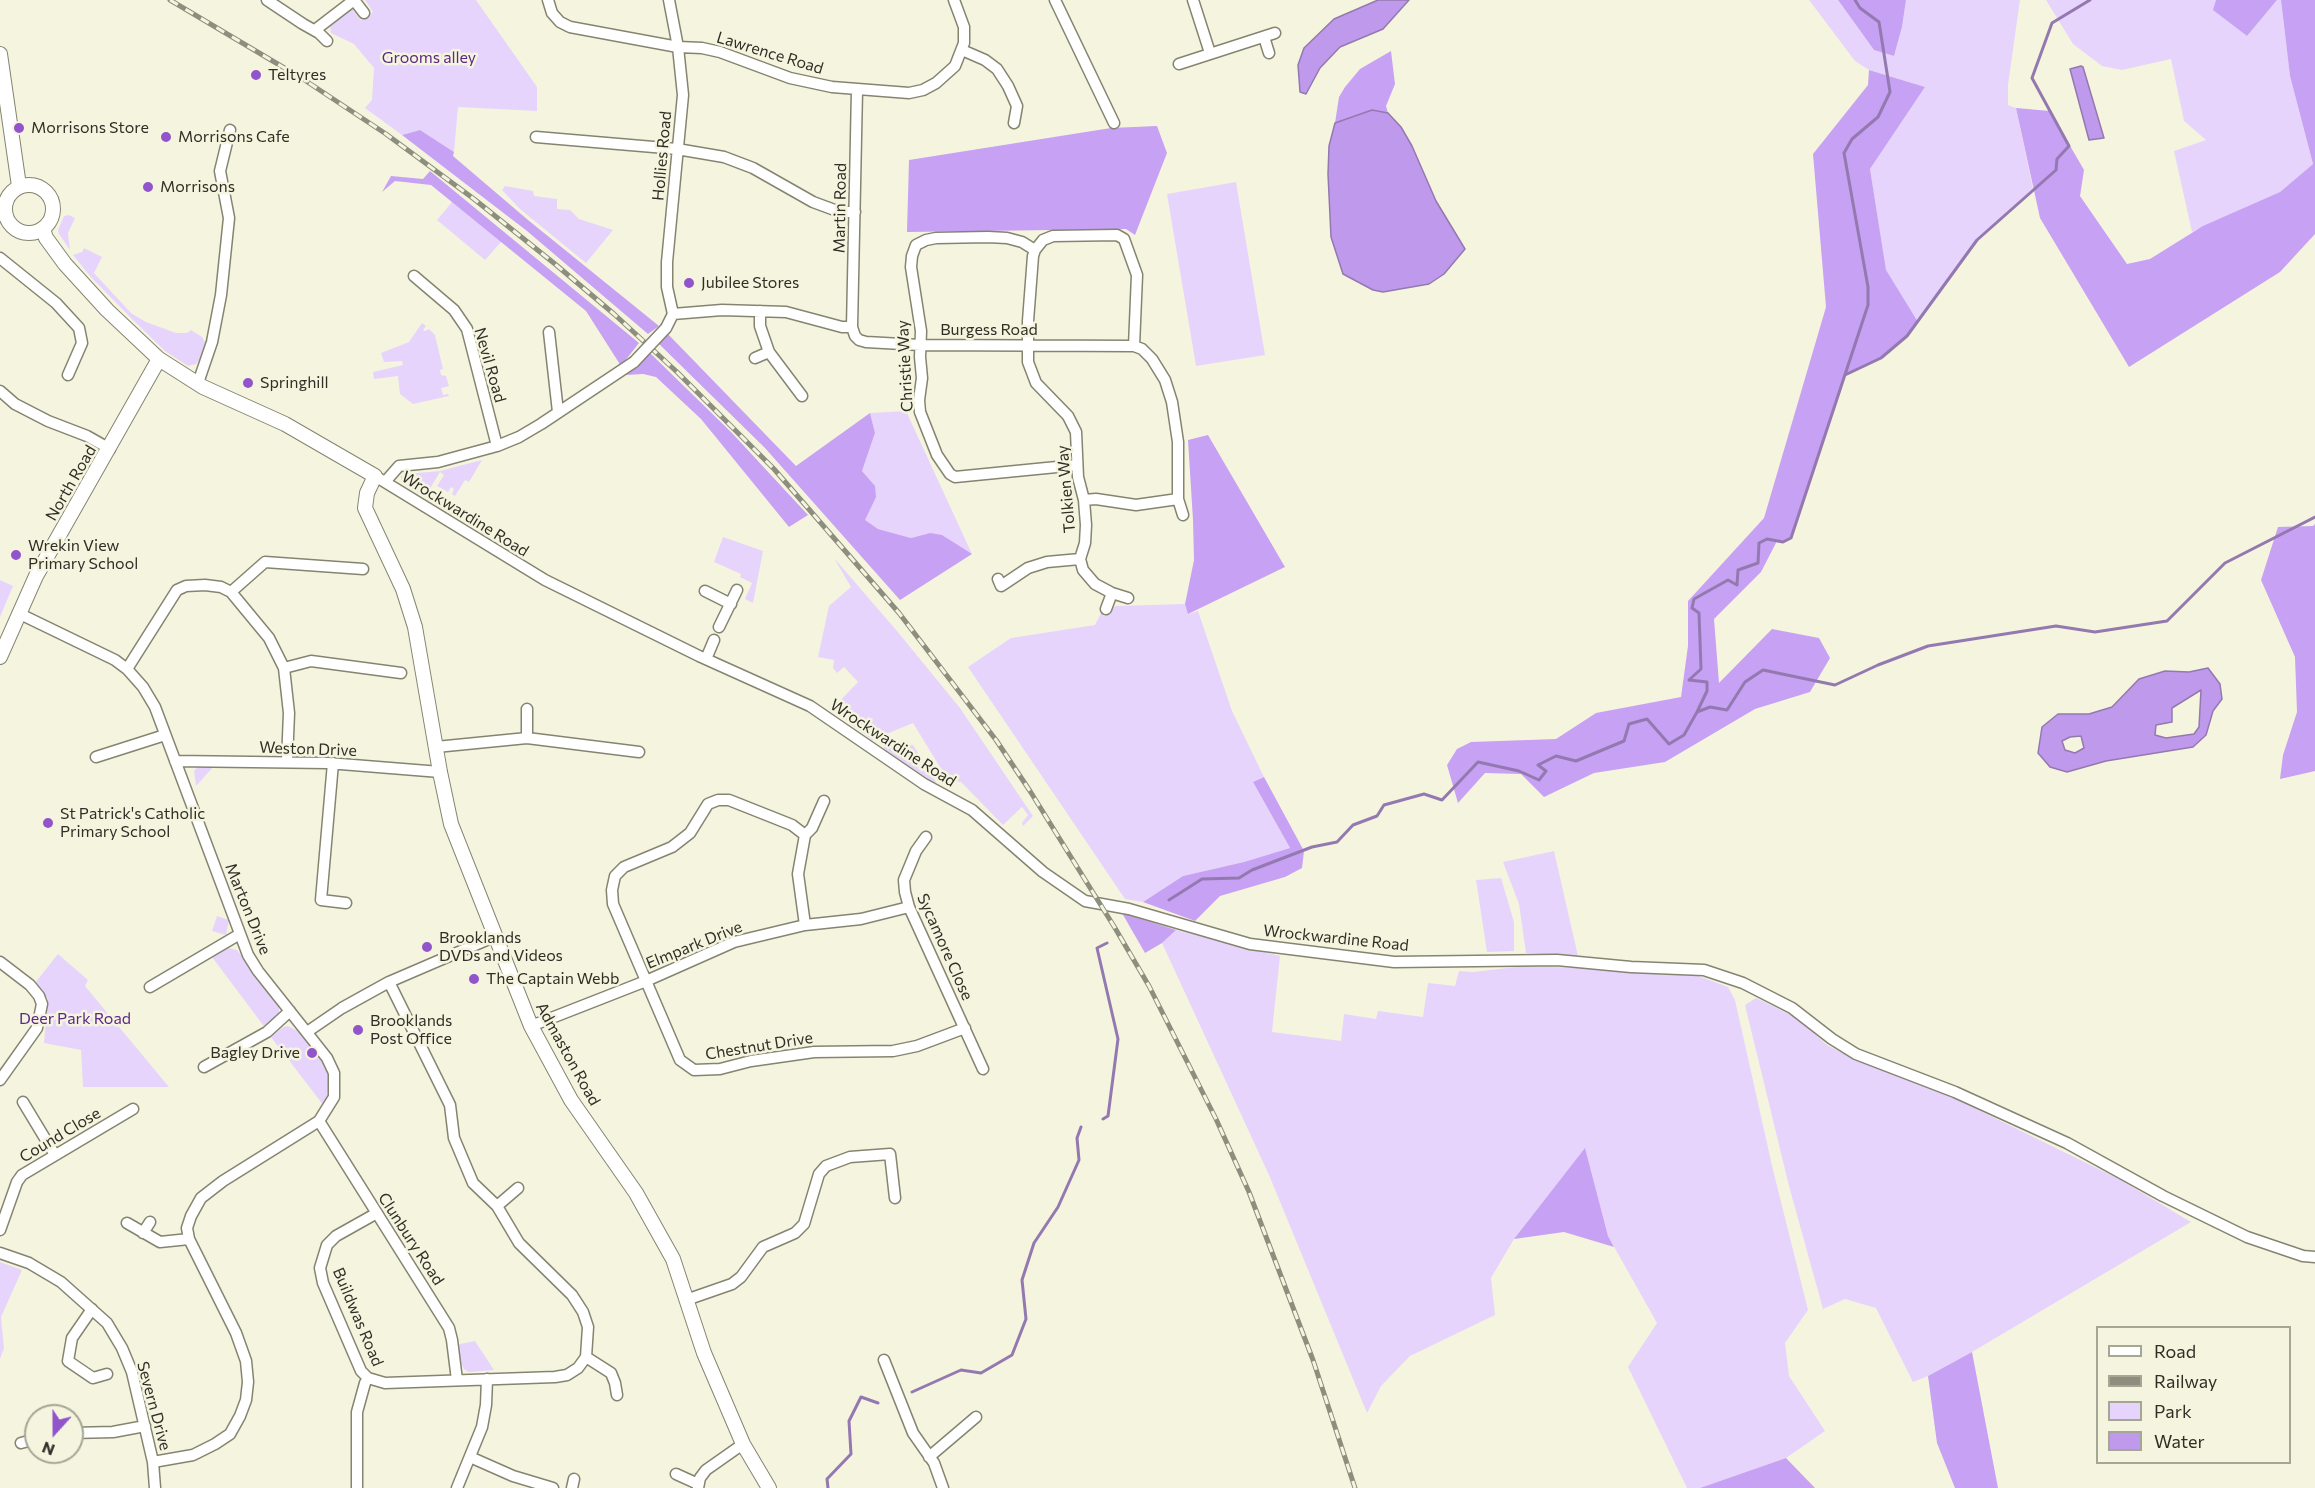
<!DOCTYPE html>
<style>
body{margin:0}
#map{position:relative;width:2315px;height:1488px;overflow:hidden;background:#f5f5df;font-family:Commissioner,sans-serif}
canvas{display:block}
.legend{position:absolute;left:2096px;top:1326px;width:195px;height:138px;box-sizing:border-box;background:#f5f5df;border:2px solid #a6a695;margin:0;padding:8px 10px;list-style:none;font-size:18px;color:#2f2f27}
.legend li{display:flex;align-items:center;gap:12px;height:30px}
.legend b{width:30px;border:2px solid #a6a695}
.north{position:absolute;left:24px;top:1404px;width:60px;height:60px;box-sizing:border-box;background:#f5f5df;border:2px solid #a6a695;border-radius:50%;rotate:201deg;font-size:16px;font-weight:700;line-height:24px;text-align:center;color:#2f2f27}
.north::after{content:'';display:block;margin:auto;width:21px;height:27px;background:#9154cb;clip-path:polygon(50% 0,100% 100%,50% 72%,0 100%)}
</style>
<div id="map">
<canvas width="2315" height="1488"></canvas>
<ul class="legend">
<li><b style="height:8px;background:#fff"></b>Road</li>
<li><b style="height:8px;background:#8e8e7f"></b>Railway</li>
<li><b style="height:16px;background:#e6d4fd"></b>Park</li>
<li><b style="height:16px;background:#bf99eb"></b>Water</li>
</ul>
<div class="north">N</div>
</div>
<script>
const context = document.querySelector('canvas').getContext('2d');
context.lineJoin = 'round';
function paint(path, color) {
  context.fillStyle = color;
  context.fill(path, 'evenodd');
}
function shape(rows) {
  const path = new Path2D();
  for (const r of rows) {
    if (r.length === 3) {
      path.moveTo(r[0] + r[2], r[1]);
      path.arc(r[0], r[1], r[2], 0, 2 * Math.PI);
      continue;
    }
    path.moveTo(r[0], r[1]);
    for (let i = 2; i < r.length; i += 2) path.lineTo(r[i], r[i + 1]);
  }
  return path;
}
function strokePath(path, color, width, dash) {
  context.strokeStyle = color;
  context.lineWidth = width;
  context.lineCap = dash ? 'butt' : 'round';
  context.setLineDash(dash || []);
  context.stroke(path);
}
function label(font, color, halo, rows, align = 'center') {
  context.font = font + ' Commissioner,sans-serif';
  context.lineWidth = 5;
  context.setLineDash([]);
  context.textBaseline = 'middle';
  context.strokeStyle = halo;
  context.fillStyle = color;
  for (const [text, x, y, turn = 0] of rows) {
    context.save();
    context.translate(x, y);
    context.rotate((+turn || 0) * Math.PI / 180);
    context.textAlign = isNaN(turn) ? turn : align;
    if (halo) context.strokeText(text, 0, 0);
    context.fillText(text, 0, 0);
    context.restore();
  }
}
paint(shape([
 [365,0,476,0,537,87,537,111,458,107,454,152,420,130,402,135,365,108,372,100,374,68,354,44,331,33,330,26,352,9,361,20,373,12],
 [1809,0,1838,0,1874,50,1894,56,1902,27,1906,0,2020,0,2008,85,2008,105,2016,108,2033,189,1977,240,1918,322,1886,271,1870,169,1925,87,1869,70,1855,61],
 [2046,0,2216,0,2214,10,2247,36,2277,0,2281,0,2290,76,2313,164,2280,192,2192,232,2174,151,2206,140,2184,121,2171,59,2122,70,2102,66,2073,44],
 [1236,182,1265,355,1196,366,1167,194],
 [505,186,533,191,534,196,557,199,557,209,570,210,579,219,613,230,586,263,520,209,502,190],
 [452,202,502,241,485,260,437,220],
 [69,215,75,218,68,233,70,250,59,234,58,230,64,216],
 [84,248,102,257,94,273,131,313,146,322,176,333,187,333,191,330,202,337,205,342,203,355,196,364,188,366,165,351,130,317,90,276,73,255,82,252],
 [422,323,426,326,423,330,425,331,429,329,435,335,443,369,440,370,441,375,446,376,449,386,441,388,443,395,448,394,449,396,413,404,400,394,398,376,374,379,373,372,403,365,402,361,384,362,381,353,409,342],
 [906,411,972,554,930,533,911,538,878,529,864,520,875,497,875,487,862,471,875,433,870,413],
 [482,460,469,482,465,480,455,496,452,494,454,489,451,487,448,492,437,486,444,475,440,472,425,497,401,482,401,476,405,474,440,471],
 [723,537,763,551,753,603,745,599,752,583,740,577,741,574,714,562],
 [834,558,897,631,960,708,1033,816,1023,826,1022,823,1028,815,1022,807,1003,825,961,782,948,780,913,723,872,740,832,709,858,682,844,667,837,673,833,668,834,660,818,657,829,606,851,587],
 [0,580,13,586,0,617],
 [1185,604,1189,614,1198,611,1232,711,1264,777,1253,782,1290,848,1244,862,1183,876,1143,902,1125,899,968,667,1011,638,1095,625,1101,613,1116,606],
 [890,744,913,745,936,782,932,784,883,748],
 [214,766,196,786,194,771,198,767],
 [1554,851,1578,956,1526,953,1519,904,1503,862],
 [1501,878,1514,922,1514,951,1487,952,1476,880],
 [217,916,229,920,226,935,212,931],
 [1176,930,1280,956,1272,1032,1341,1041,1344,1014,1376,1019,1378,1011,1423,1017,1428,983,1455,986,1459,971,1473,972,1525,966,1611,969,1646,974,1696,975,1728,987,1735,1000,1773,1170,1808,1310,1785,1343,1789,1376,1825,1431,1786,1458,1700,1488,1687,1488,1628,1367,1657,1323,1608,1236,1585,1149,1514,1239,1491,1278,1495,1315,1410,1356,1381,1386,1367,1413,1269,1175,1162,943],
 [228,948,237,950,241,955,252,972,279,1007,279,1016,266,1029,212,957],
 [58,954,88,980,85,986,169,1087,83,1087,81,1050,44,1043,48,999,35,983],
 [1756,998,1796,1017,1827,1045,1854,1059,1954,1098,2119,1179,2191,1222,1972,1352,1928,1376,1913,1382,1876,1308,1845,1299,1823,1309,1789,1186,1745,1005],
 [288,1026,298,1031,324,1060,329,1072,330,1088,324,1106,271,1037,283,1027],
 [0,1262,22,1270,1,1317,4,1348,0,1359],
 [475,1341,494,1370,469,1372,464,1369,459,1360,458,1347,460,1344]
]), '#e6d4fd');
paint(shape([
 [1838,0,1906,0,1902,27,1894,56,1874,50],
 [2216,0,2277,0,2247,36,2213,10],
 [2281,0,2315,0,2315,234,2280,272,2129,367,2040,218,2016,108,2050,111,2084,170,2080,196,2127,264,2150,259,2203,226,2280,192,2313,164,2290,76],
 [1391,51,1395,84,1386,106,1388,113,1372,110,1335,123,1339,97,1345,87,1360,69],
 [1869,70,1925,87,1870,169,1886,270,1918,322,1907,336,1881,358,1845,375,1791,538,1783,542,1777,541,1761,572,1714,619,1719,683,1772,629,1819,638,1830,658,1810,692,1755,709,1665,762,1594,773,1544,797,1521,774,1485,773,1458,803,1447,765,1457,749,1471,742,1556,739,1596,713,1681,697,1688,646,1688,601,1764,518,1826,307,1813,154,1868,85],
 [1157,126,1167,153,1135,235,1126,229,907,232,909,160,1111,128],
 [420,130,454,152,453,156,528,220,659,326,648,334,527,231,402,135],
 [430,171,639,343,621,366,586,311,431,185,395,181,382,192,391,176,423,179],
 [665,331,796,466,870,413,875,433,862,471,875,486,876,497,865,520,878,529,911,538,930,533,942,535,972,554,900,600,765,448,656,341],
 [649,352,732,433,808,515,789,527,701,419,656,377,643,374,626,375,625,373],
 [1208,435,1285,567,1188,614,1185,604,1194,560,1193,520,1188,440],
 [2315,524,2315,771,2280,779,2283,755,2297,712,2295,657,2261,580,2278,527,2313,526],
 [1264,777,1304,851,1302,868,1285,877,1220,896,1195,921,1143,902,1183,876,1244,862,1290,848,1253,782],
 [1122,913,1176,930,1162,943,1145,953],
 [1585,1148,1608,1236,1614,1247,1564,1232,1514,1239],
 [1972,1352,1998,1488,1955,1488,1937,1443,1928,1376],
 [1786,1458,1815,1488,1700,1488]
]), '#c7a1f3');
const water = shape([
 [1378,0,1409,0,1383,29,1340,47,1320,68,1306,94,1300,92,1298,65,1304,48,1334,19,1378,0],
 [2081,66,2083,67,2104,138,2089,140,2070,69,2081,66],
 [1372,110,1388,113,1401,127,1412,146,1436,201,1465,249,1444,274,1429,284,1383,292,1373,290,1343,274,1331,237,1328,174,1329,146,1335,123,1372,110],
 [2208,668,2220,684,2222,699,2213,711,2206,735,2193,747,2106,761,2067,772,2050,767,2038,753,2042,727,2058,714,2089,714,2112,707,2139,679,2165,671,2189,672,2208,668],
 [2201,690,2199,727,2194,734,2166,738,2155,735,2156,725,2172,722,2172,708,2201,690],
 [2081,736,2084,748,2075,753,2065,750,2062,741,2070,737,2081,736]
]);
paint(water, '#bf99eb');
strokePath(water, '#9479b0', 1.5);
strokePath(shape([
 [1845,375,1881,358,1907,336,1977,240,2056,170,2057,159,2069,146,2032,78,2052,23,2090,0],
 [1697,712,1707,691,1707,682,1689,680,1701,669,1699,613,1692,608,1694,599,1728,580,1737,585,1738,570,1758,563,1759,543,1767,539,1783,542,1791,538,1868,305,1868,287,1844,153,1852,139,1878,117,1890,92,1879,22,1860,8,1855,0],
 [1169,900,1202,879,1239,878,1252,870,1312,847,1337,842,1353,825,1377,816,1384,805,1424,794,1442,800,1478,762,1519,771,1539,780,1546,771,1538,765,1556,756,1576,761,1624,741,1629,724,1647,719,1669,744,1684,735,1697,712,1710,707,1727,710,1745,682,1763,670,1835,685,1878,665,1928,646,2056,626,2095,632,2167,621,2225,563,2315,517],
 [1103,1119,1108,1116,1118,1039,1097,948,1107,943],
 [912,1392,961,1370,981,1373,1012,1355,1026,1319,1022,1280,1034,1243,1058,1207,1079,1160,1077,1138,1081,1127],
 [828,1488,827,1479,851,1454,849,1421,861,1397,878,1403]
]), '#9479b0', 3);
const minor = shape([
 [267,0,303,24,319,33,327,41],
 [354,0,364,13],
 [548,0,552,13,560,22,570,27,678,47,702,48,720,52,790,78,832,87,909,93,923,90,936,83,955,66,964,43,964,27,954,0],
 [1055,0,1114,123],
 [1193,0,1210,53],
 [315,30,354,0],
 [1264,37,1269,53],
 [962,50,985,60,997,69,1008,86,1017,106,1014,123],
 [1179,64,1275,33],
 [857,90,852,327,855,336,859,340,866,342,920,345,1134,346,1142,349,1152,359,1165,380,1172,402,1178,442,1178,499,1183,515],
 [536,137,677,149,724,157,753,168,813,202,840,212,855,212],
 [1035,250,1022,242,1007,238,988,237,936,238,926,240,916,245,912,256,911,267,921,331,920,357,922,378,919,400,920,412,937,455,950,474,955,477,1077,465],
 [0,258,56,303,79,328,82,343,68,375],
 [414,276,454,310,467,329,497,446],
 [760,311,760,326,769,352,802,396],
 [673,314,722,310,786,312,842,327,852,327],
 [666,328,673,314,667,287,667,262,683,95,678,47,669,0],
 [549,332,558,412],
 [755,358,769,352],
 [198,383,212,342,221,295,229,218,220,171,230,130],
 [0,391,15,404,48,421,87,436,110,449],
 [375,476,545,580,699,656,810,706,924,784,972,810,1043,872,1085,901,1129,909,1250,944,1394,962,1557,960,1631,967,1704,970,1743,983,1792,1008,1832,1039,1856,1054,1955,1092,2067,1143,2163,1196,2247,1237,2303,1256,2315,1257],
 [385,482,399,466,438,462,497,446,519,437,541,424,634,362],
 [1084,500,1096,499,1136,505,1178,499],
 [998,579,1001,586,1028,568,1047,562,1080,559],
 [705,591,731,604],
 [231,592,265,562,363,569],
 [1128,598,1112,593,1095,584,1083,570,1080,559,1085,543,1086,525,1084,500,1078,477,1076,432,1068,416,1036,383,1028,362,1028,321,1033,256,1035,250,1043,240,1053,236,1117,235,1124,239,1137,275,1134,346],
 [1106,609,1112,593],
 [18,613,115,660,127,669,143,687,155,707,248,955,258,971,327,1058,334,1073,334,1097,319,1121,223,1181,201,1198,191,1216,187,1228,189,1239,236,1333,246,1361,248,1382,246,1400,240,1416,230,1434,215,1444,193,1455,153,1462],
 [719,627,737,590],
 [706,659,714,640],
 [284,668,311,661,401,673],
 [127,669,177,590,186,586,205,585,221,587,231,592,269,638,284,668,289,713,287,761],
 [527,738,527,709],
 [436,747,527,738,639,752],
 [96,757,165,735],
 [175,761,328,763,440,772],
 [333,763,321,900,346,903],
 [805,835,812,828,824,801],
 [926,837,916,851,904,880,905,892,909,907,983,1069],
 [805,925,798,874,805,835,792,825,729,800,718,800,708,804,690,833,672,847,624,867,615,876,612,890,613,904,680,1060,694,1070,720,1069,751,1061,814,1052,893,1051,917,1046,965,1028],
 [0,962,30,985,39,996,42,1004,37,1028,0,1080],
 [150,987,240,934],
 [531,1026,646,981,734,942,805,925,861,919,909,907],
 [307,1032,342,1008,389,982,496,936],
 [204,1067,267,1032,290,1011],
 [23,1102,55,1155],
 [319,1121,449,1328,452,1340,457,1380],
 [497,1206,518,1188],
 [377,1213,336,1236,327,1245,320,1268,323,1283,361,1371,368,1378,385,1383,555,1377,567,1375,578,1368,586,1357,588,1327,583,1312,572,1295,519,1243,497,1206,473,1183,454,1138,450,1105,389,982],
 [127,1223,160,1242,189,1239],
 [0,1230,17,1182,22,1175,133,1109],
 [143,1233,150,1222],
 [0,1253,29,1263,61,1282,107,1323,122,1348,132,1372,153,1462,155,1488],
 [686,1300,732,1284,741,1277,763,1247,795,1233,804,1224,819,1174,826,1166,850,1157,890,1154,895,1198],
 [92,1309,72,1338,68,1361,93,1378,107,1374],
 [586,1357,611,1373,615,1383,617,1395],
 [884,1360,913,1433,934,1463,943,1488],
 [72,1433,113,1432,145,1426],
 [21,1443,36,1439],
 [470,1457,513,1476,553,1488],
 [929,1457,976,1417],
 [676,1474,698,1484],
 [357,1488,357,1412,365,1383,368,1378],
 [457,1488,482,1427,486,1405,487,1379],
 [572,1488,574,1479],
 [698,1488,700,1478,706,1470,743,1444]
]);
const tertiary = shape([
 [0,54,19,186],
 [29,209,24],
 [43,229,46,238,65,264,107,310,159,359,203,387,285,424,375,476,367,493,365,508,403,589,415,627,440,772,451,824,531,1026,571,1100,636,1193,673,1259,704,1353,743,1444,769,1488],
 [0,657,36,576,159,359]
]);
strokePath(minor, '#858471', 13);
strokePath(tertiary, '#858471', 16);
strokePath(minor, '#fff', 10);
strokePath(tertiary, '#fff', 14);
const rail = shape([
 [170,0,303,79,386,134,474,199,555,264,614,314,677,372,774,469,899,613,996,740,1030,791,1115,928,1149,986,1216,1119,1249,1192,1313,1360,1355,1488]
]);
strokePath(rail, '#8e8e7f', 5);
strokePath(rail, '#f5f5df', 3, [9]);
const minorBridge = shape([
 [634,362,666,328]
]);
strokePath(minorBridge, '#858471', 13, []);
strokePath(minorBridge, '#fff', 10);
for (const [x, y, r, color] of [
 [256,75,6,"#9154cb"],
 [19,128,6,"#9154cb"],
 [166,137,6,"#9154cb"],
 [148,187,6,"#9154cb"],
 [689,283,6,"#9154cb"],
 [248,383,6,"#9154cb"],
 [16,555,6,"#9154cb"],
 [48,823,6,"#9154cb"],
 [427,947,6,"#9154cb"],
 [474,979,6,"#9154cb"],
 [358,1030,6,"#9154cb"],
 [312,1053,6,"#9154cb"]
]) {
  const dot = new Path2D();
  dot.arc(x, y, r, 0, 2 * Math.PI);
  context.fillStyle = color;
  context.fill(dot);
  strokePath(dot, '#f5f5df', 2);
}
label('16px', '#2f2f27', '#f5f5df', [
 ["Lawrence Road",770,53,17],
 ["Hollies Road",662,156,-85],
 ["Martin Road",840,208,-89],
 ["Burgess Road",989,330],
 ["Nevil Road",490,365,74],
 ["Christie Way",905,366,-93],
 ["North Road",71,483,-60],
 ["Tolkien Way",1066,489,-95],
 ["Wrockwardine Road",465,514,32],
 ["Wrockwardine Road",893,743,33],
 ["Weston Drive",308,749,2],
 ["Marton Drive",248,909,68],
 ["Wrockwardine Road",1336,938,6],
 ["Elmpark Drive",694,945,-22],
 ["Sycamore Close",945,947,66],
 ["Chestnut Drive",759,1046,-9],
 ["Admaston Road",568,1054,61],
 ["Cound Close",60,1135,-31],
 ["Clunbury Road",411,1239,57],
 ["Buildwas Road",358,1317,67],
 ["Severn Drive",154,1406,75]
]);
label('16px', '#5b2886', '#f5f5df', [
 ["Grooms alley",429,58],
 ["Deer Park Road",75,1019]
]);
label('16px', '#2f2f27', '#f5f5df', [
 ["Teltyres",268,75],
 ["Morrisons Store",31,128],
 ["Morrisons Cafe",178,137],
 ["Morrisons",160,187],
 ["Jubilee Stores",701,283],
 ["Springhill",260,383],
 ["Wrekin View",28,546],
 ["Primary School",28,564],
 ["St Patrick's Catholic",60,814],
 ["Primary School",60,832],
 ["Brooklands",439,938],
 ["DVDs and Videos",439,956],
 ["The Captain Webb",486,979],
 ["Brooklands",370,1021],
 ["Post Office",370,1039],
 ["Bagley Drive",300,1053,"right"]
], 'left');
</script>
